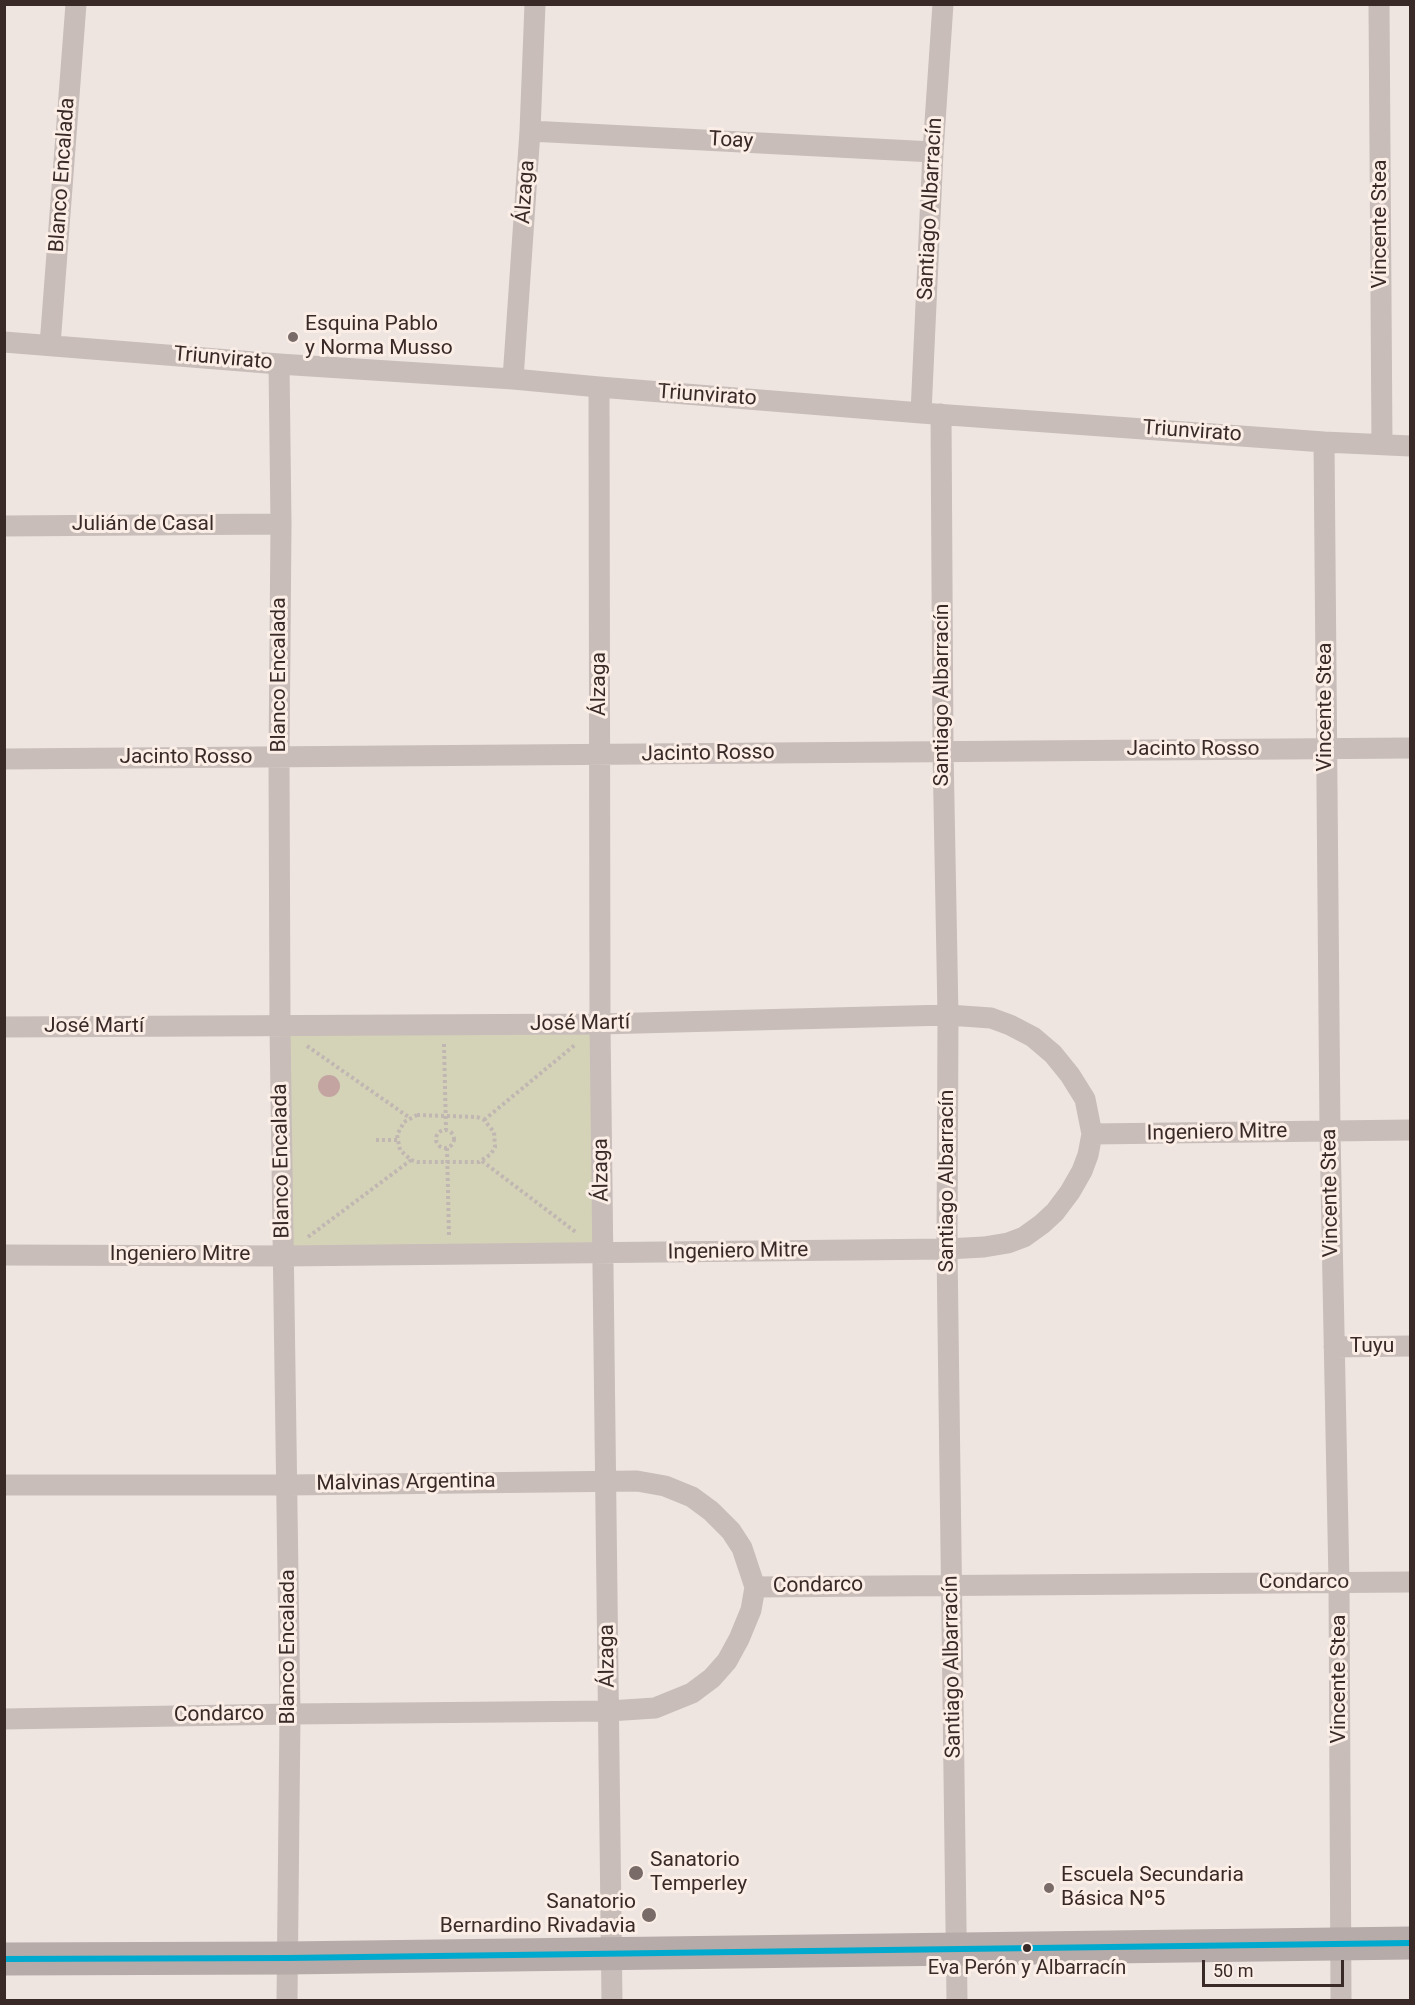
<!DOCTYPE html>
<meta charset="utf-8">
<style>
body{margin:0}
#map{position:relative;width:1415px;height:2005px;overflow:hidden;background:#eee5e0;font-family:Roboto,sans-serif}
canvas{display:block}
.frame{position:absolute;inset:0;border:6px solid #392927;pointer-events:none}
.scale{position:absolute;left:1202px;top:1960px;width:142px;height:27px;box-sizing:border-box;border:3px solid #392927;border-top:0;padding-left:8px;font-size:18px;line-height:21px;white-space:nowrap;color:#392927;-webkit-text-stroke:4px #fbeee7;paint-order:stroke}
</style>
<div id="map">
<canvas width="1415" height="2005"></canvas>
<div class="frame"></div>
<div class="scale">50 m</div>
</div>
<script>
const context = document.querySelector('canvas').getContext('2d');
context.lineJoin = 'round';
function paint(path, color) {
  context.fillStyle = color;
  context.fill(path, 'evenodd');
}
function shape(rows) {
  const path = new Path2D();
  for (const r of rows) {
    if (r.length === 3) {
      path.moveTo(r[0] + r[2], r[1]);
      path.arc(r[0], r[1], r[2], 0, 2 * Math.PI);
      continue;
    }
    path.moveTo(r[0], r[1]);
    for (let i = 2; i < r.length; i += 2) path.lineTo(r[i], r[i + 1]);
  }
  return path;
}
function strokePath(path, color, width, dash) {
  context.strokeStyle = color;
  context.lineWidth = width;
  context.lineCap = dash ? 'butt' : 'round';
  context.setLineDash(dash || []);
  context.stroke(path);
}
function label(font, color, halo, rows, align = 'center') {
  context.font = font + ' Roboto,sans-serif';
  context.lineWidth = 6;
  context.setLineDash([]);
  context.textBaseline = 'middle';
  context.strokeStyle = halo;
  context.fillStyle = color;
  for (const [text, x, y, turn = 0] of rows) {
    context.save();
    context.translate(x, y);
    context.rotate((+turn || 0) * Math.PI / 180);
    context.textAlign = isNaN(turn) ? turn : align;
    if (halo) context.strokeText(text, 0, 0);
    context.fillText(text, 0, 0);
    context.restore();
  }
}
paint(shape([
 [600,1024,603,1253,283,1256,280,1027]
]), '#d4d3b8');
paint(shape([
 [329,1086,11]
]), '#c4a4a0');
strokePath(shape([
 [444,1044,446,1130],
 [307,1046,410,1118],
 [417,1115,477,1117,484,1120,494,1132,495,1147,491,1154,479,1162,418,1162,411,1160,400,1150,397,1135,404,1122,417,1115],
 [484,1120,576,1044],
 [445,1139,9],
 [376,1140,397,1140],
 [447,1148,449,1237],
 [482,1161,577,1233],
 [308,1237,411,1160]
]), '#c0b6b2', 4, [3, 3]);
strokePath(shape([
 [1379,4,1382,444],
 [530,131,933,152],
 [4,342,279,364,513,379,599,387,921,413,1324,442,1410,446],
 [50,345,76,4],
 [279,364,281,524,279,758,280,1027,290,1714,287,2000],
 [513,379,530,131,535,4],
 [599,387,600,1024,612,2000],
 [921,413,933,152,943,4],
 [941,414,943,750,948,1015,947,1249,957,2000],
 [1324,442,1330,1132,1339,1582,1341,2000],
 [4,526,281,524],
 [4,759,1410,748],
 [4,1027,600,1024,948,1015,991,1018,1010,1025,1033,1037,1053,1054,1070,1075,1085,1099,1092,1134],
 [4,1255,283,1256,947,1249,984,1247,1008,1243,1024,1237,1042,1224,1055,1212,1070,1192,1082,1171,1088,1155,1092,1134,1410,1130],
 [1334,1347,1410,1346],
 [4,1485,288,1485,637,1481,665,1486,692,1497,711,1511,731,1531,742,1548,755,1587,751,1610,739,1639,727,1661,712,1678,692,1693,655,1708,609,1711,290,1714,4,1719],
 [755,1587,1410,1582]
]), '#c8bdb9', 21);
strokePath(shape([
 [4,1959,287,1958,1410,1943]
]), '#b6aba8', 33);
strokePath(shape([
 [4,1959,287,1958,1410,1943]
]), '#00a9ce', 6);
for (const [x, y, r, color] of [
 [293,337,6,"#786b68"],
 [636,1873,8,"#786b68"],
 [1049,1888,6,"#786b68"],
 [649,1915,8,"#786b68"],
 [1027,1948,5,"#392927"]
]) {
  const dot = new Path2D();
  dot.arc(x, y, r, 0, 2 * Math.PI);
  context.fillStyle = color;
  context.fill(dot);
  strokePath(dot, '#fbeee7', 2);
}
label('20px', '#392927', '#fbeee7', [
 ["Eva Perón y Albarracín",1027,1969]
]);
label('21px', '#392927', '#fbeee7', [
 ["Toay",731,141,3],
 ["Blanco Encalada",63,175,-86],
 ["Álzaga",526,192,-86],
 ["Santiago Albarracín",931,209,-87],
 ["Vincente Stea",1381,224,-90],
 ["Triunvirato",223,359,5],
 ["Triunvirato",707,396,4],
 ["Triunvirato",1192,432,4],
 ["Julián de Casal",143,525],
 ["Blanco Encalada",280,675,-90],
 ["Álzaga",600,684,-90],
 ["Santiago Albarracín",943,695,-90],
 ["Vincente Stea",1326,707,-90],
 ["Jacinto Rosso",1193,750],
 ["Jacinto Rosso",708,754,-1],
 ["Jacinto Rosso",186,758],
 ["José Martí",580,1024,-1],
 ["José Martí",94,1027],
 ["Ingeniero Mitre",1217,1133,-1],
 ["Blanco Encalada",282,1161,-91],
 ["Álzaga",602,1170,-91],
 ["Santiago Albarracín",948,1181,-90],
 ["Vincente Stea",1331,1193,-91],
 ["Ingeniero Mitre",738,1252,-1],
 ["Ingeniero Mitre",180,1255],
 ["Tuyu",1372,1347],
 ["Malvinas Argentina",406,1483,-1],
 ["Condarco",1304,1583],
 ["Condarco",818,1586,-1],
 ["Blanco Encalada",289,1647,-90],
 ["Álzaga",608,1656,-91],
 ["Santiago Albarracín",953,1667,-91],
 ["Vincente Stea",1340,1679,-90],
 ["Condarco",219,1715,-1]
]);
label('21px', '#392927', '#fbeee7', [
 ["Esquina Pablo",305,325],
 ["y Norma Musso",305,349],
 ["Sanatorio",650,1861],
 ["Temperley",650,1885],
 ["Escuela Secundaria",1061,1876],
 ["Básica Nº5",1061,1900],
 ["Sanatorio",636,1903,"right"],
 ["Bernardino Rivadavia",636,1927,"right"]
], 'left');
</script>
